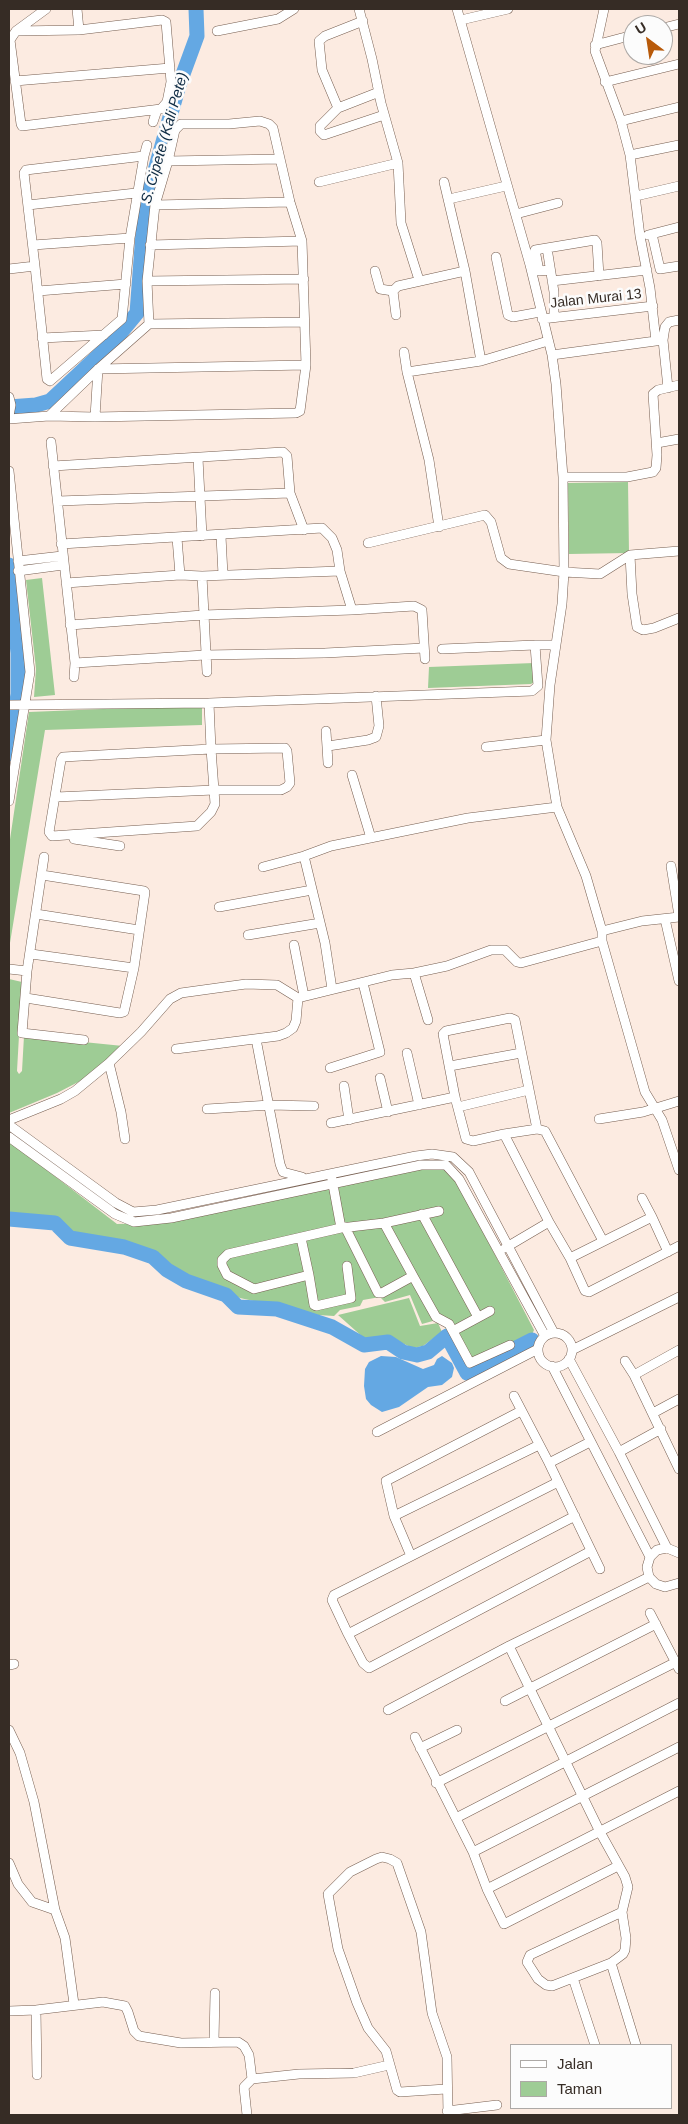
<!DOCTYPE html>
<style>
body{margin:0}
#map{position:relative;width:688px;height:2124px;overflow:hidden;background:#fcebe1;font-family:Helvetica,sans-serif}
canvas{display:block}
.frame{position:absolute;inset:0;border:10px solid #362c25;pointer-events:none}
.legend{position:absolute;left:510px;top:2044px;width:162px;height:65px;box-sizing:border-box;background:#fcfcfc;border:1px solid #ada9a6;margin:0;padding:6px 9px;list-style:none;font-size:15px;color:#362c25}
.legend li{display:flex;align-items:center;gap:10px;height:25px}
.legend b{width:25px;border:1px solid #ada9a6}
.north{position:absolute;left:623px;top:15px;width:50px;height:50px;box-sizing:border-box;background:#fcfcfc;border:1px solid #ada9a6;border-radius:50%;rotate:329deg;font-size:14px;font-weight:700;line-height:20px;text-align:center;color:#362c25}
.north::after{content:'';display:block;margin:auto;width:18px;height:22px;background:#b85a0a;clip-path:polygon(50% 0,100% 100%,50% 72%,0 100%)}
</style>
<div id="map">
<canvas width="688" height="2124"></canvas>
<div class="frame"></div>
<ul class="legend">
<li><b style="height:6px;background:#fff"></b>Jalan</li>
<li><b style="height:14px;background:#9ecc95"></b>Taman</li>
</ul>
<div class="north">U</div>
</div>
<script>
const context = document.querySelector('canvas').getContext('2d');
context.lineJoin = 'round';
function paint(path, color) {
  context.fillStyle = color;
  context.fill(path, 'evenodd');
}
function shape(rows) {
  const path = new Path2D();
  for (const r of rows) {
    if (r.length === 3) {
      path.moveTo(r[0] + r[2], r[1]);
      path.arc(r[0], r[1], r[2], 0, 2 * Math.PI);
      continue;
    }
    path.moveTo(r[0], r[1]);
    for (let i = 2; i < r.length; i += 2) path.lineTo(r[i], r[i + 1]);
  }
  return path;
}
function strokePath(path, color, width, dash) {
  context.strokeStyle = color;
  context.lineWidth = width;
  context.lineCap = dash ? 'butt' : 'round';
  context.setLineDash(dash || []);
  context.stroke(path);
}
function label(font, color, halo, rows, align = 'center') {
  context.font = font + ' Helvetica,sans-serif';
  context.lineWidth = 5;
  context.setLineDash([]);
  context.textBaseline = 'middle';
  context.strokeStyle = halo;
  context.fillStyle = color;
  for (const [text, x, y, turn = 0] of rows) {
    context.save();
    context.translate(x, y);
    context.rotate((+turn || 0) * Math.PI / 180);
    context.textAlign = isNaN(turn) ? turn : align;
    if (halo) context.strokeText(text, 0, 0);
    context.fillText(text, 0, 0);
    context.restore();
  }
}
paint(shape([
 [628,482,629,553,569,554,568,483],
 [42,578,55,695,34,697,36,669,26,580],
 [534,663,534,682,531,684,428,688,429,667],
 [202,705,202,725,45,730,9,949,9,846,29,712],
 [9,979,22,982,17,1071,19,1074,22,1071,24,1036,123,1046,86,1078,57,1093,9,1113],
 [9,1141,117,1224,155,1223,425,1168,440,1166,453,1174,534,1330,531,1337,468,1367,440,1319,422,1324,410,1295,385,1302,380,1297,363,1300,360,1306,340,1310,334,1316,318,1315,240,1298,175,1271,154,1254,115,1242,73,1236,55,1220,9,1215],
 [409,1298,420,1326,438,1323,442,1332,423,1346,413,1348,386,1336,365,1339,338,1315]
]), '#9ecc95');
paint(shape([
 [381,1356,396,1357,423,1369,434,1365,437,1359,442,1356,452,1363,454,1368,452,1377,442,1385,428,1387,399,1407,382,1412,371,1405,366,1399,364,1386,365,1369,369,1362]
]), '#64a8e3');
strokePath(shape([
 [9,407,36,405,50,401,113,342,137,313,145,206,179,85,197,36,196,9],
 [9,565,18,653,18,694,9,754],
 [9,1219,55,1223,70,1238,124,1247,153,1257,167,1270,186,1281,226,1295,238,1307,277,1309,332,1327,364,1345,388,1342,403,1352,417,1355,428,1352,447,1336,467,1373,532,1340]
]), '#64a8e3', 15);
const minor = shape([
 [77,9,79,30],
 [359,9,372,59,381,103,398,163,401,223,419,280],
 [457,9,530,265,552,355,556,384,563,477,564,572,562,604,550,685,546,740,557,807,586,876,602,931,602,941,645,1092,662,1120,679,1170],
 [604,9,595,51,621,121,630,155,640,236,650,288,656,341],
 [162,20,166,22,171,82,167,102,161,109,22,126,21,124,10,40,16,31,79,30,162,20],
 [461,20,508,9],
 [663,28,679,24],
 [16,31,46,9],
 [217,31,278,19,294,9],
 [595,45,633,35],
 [15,81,170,68],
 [605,82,679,64],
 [379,92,338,108,320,126,320,131,324,135,384,115],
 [338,108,322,70,319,41,325,36,363,21],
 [621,121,679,107],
 [153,122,157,110],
 [630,155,679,145],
 [168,161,280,159],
 [319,182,398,163],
 [444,182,465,271,481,361],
 [636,196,679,186],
 [449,199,506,186],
 [28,205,136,193],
 [155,205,290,202],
 [516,214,558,203],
 [652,234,660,269,679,266],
 [648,235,679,227],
 [33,245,130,238],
 [150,245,302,241],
 [547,248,554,292,554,317],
 [496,257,508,315,513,317,540,312],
 [35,266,24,173,26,170,144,156,147,145],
 [9,269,35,266,47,379,50,381,122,319,130,238,144,156],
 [550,270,539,271,535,250,595,240,597,243,599,276],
 [375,271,380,289,393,291],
 [147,281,304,279],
 [552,281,647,270],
 [38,291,126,284],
 [396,315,393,291,398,286,465,271],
 [542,319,653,306],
 [149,324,304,322],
 [42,338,104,335],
 [404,352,407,372,429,460,439,527],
 [552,355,663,340],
 [407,372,481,361,548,341],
 [668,388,663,340,665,327,669,322,679,320],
 [9,397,11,405,9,416],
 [95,417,98,369,306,365],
 [9,419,49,416,95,417,296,413,300,411,306,365,302,241,290,202,273,128,269,124,260,121,229,124,181,124,175,130,168,161,155,205,147,281,149,324,98,369,49,416],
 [51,442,75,663,74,677],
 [657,443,679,439],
 [198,458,202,536],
 [53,466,283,452,287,456,290,493,304,530],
 [9,471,30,672,9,801],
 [563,477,627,477,653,472,656,468,657,455,653,394,658,390,679,385],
 [58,501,290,493],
 [221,536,223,575],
 [177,538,180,575],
 [368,543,485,515,491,522,501,558,509,564,564,572,600,574,630,555,679,551],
 [61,544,322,528,332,538,337,550,340,571,352,610],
 [630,555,632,594,637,627,643,630,654,628,679,618],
 [18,561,62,556],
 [18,571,63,565],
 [202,576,207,672],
 [66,583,180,575,202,576,340,571],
 [70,625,203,615,352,610,414,606,422,610,425,659],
 [442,649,535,645],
 [75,663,205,655,325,653,424,648],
 [9,705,209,703,532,691,538,686,535,645,555,645],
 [326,731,328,763],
 [328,746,368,740,376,737,379,726,376,696],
 [486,747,546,740],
 [352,775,371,838],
 [56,797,214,790,281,790,287,787,290,783,287,751,285,748,211,749,63,757,61,760,49,832,52,836,197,826,211,812,215,804,214,790,211,749,209,703],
 [74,839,120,846],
 [671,866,679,916],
 [263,867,304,856],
 [219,907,312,890],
 [36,914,139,930],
 [665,919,679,981],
 [602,931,642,921,679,917],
 [248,935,320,923],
 [294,945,304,996],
 [31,954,134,968],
 [9,969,27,971,44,857],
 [27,971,22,1033,84,1040],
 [414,973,428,1020],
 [332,989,325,943,304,856,331,846,468,818,557,807],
 [26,998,120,1013,124,1012,134,968,145,892,144,891,42,875],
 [256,1039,280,1164,283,1172,302,1177],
 [176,1049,278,1036,286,1033,293,1028,296,1021,298,998],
 [407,1053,419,1105],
 [109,1063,121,1112,125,1139],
 [450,1066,521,1053],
 [330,1068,380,1052,363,983],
 [380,1078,388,1112],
 [344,1086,349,1120],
 [458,1107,529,1090],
 [207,1109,270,1105,314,1106],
 [599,1119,643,1112,679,1101],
 [9,1120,61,1099,75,1091,109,1063,141,1032,170,999,181,993,246,984,277,985,298,998,392,975,414,973,447,966,491,950,505,950,517,962,521,963,602,941],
 [331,1123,455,1097],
 [9,1125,116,1203,133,1212,157,1210,416,1156,432,1154,453,1157,469,1172,554,1333],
 [504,1134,473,1141,466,1139,455,1097,443,1034,446,1031,510,1018,515,1020,537,1129],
 [9,1137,115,1214,134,1222,171,1218,421,1165,446,1165,459,1179,545,1336],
 [332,1179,341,1228,384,1223,439,1211],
 [642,1198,652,1217],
 [422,1214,478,1317],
 [549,1222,504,1134,537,1129,545,1131,603,1241],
 [345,1227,378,1293,382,1293,413,1276,384,1223],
 [341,1228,228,1254,222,1260,222,1265,227,1275,254,1289,309,1275,314,1305,316,1306,351,1298,347,1266],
 [301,1238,309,1275],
 [505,1248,549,1222,570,1258,585,1291,589,1292,679,1246],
 [570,1258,652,1217,668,1252],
 [413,1276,436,1317,449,1324,470,1363,510,1345],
 [453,1331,490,1311],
 [555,1350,17],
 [572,1350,679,1297],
 [569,1359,619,1452,667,1548],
 [625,1361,634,1375,679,1469],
 [552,1366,650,1557],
 [634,1375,679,1350],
 [514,1396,549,1463,590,1442],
 [653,1413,679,1399],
 [377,1432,538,1349],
 [619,1452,661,1429],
 [549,1463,600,1569],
 [558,1482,334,1595,332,1600,348,1634,363,1663,369,1668,591,1551],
 [394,1516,539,1445],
 [679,1553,667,1548,657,1550,650,1557,647,1567,649,1577,656,1584,665,1587,679,1583],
 [411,1556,394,1516,386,1481,521,1411],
 [650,1613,679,1669],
 [348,1634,575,1516],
 [509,1646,600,1832,625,1877,628,1887,622,1912,626,1938,625,1950,623,1954,611,1963,552,1986,546,1985,538,1979,527,1962,530,1955,622,1912],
 [9,1665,14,1664],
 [505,1701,656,1624],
 [388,1710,509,1646,649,1577],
 [9,1730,20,1753,34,1802,55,1910,65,1938,74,2004],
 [415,1737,473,1852,487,1889,504,1924,618,1866],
 [420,1748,457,1730],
 [436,1783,676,1662],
 [456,1818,679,1703],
 [473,1852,679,1747],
 [9,1863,18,1884,32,1902,55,1910],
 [487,1889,679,1791],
 [611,1963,636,2045],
 [573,1978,595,2045],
 [36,2010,37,2075],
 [9,2011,36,2010,103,2002,125,2006,128,2012,134,2031,139,2036,181,2043,238,2042,244,2046,249,2055,252,2079],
 [214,2041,215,1993],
 [446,2089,400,2092,397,2090,386,2051,368,2028,357,2003,338,1949,328,1894,350,1872,376,1859,382,1857,390,1859,397,1863,421,1932,432,2013,447,2057,448,2115],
 [447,2111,497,2105],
 [247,2115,244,2087,252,2079,299,2074,354,2073,389,2065]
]);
strokePath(minor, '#765e50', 10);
strokePath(minor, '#fff', 9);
label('14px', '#362c25', '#fcfcfc', [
 ["Jalan Murai 13",596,299,-6]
]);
label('italic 15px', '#0f2c44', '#fcfcfc', [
 ["S. Cipete (Kali Pete)",165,138,-74]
]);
</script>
